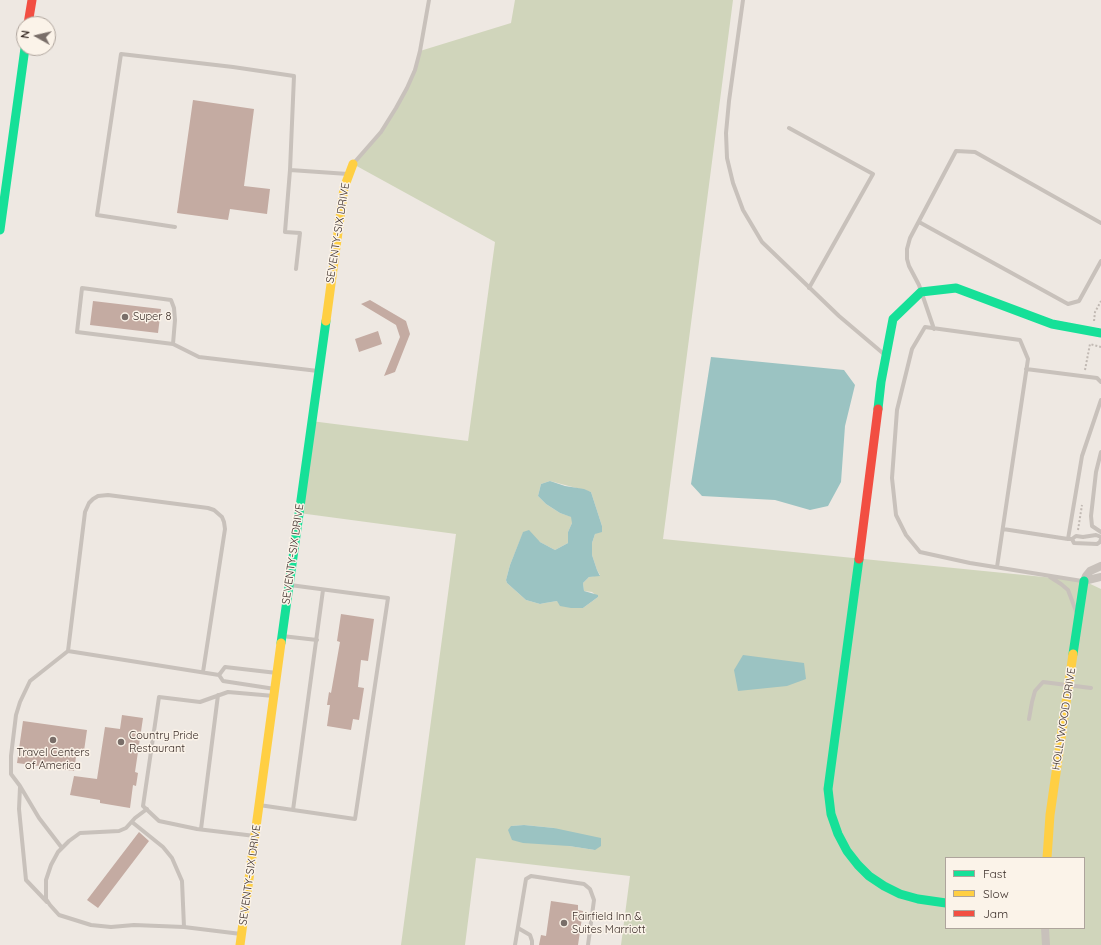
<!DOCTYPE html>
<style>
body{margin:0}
#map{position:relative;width:1101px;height:945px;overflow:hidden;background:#eee8e2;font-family:Quicksand,sans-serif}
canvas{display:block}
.legend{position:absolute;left:945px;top:857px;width:140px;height:72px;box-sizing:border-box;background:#fbf3e9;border:1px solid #aea49c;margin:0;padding:5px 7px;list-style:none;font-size:12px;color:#3a2d28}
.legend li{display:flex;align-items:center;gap:8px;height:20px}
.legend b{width:20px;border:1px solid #aea49c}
.north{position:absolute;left:16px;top:16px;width:40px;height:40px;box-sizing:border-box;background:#fbf3e9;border:1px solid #aea49c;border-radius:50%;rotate:278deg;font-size:11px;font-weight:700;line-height:16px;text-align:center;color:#3a2d28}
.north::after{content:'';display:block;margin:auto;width:14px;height:18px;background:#796e69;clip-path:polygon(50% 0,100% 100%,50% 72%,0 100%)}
</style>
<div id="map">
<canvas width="1101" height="945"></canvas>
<ul class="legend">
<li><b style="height:5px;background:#16e098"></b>Fast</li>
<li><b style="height:5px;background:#ffcf43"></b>Slow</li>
<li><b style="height:5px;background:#f24e42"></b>Jam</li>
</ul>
<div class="north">N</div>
</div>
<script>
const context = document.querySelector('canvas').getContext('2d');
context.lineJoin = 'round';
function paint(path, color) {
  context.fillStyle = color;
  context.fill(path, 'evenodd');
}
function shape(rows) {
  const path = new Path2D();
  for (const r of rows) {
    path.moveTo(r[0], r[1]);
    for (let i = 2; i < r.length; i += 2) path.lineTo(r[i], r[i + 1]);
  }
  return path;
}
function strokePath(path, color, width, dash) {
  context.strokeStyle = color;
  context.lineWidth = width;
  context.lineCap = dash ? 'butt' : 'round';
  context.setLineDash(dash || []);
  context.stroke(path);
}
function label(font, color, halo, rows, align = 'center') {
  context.font = font + ' Quicksand,sans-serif';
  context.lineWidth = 3;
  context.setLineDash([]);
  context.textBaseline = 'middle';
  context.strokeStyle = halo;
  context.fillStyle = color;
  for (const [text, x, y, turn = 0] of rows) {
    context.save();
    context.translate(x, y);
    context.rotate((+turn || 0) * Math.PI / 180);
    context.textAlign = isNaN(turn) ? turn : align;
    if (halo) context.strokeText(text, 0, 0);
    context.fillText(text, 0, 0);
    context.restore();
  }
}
paint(shape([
 [515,0,733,0,663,539,1084,581,1101,589,1101,945,621,945,630,876,476,858,465,945,401,945,456,534,299,513,311,421,468,441,495,242,353,164,381,132,407,88,420,51,511,23],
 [550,481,591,492,602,526,595,534,592,543,592,555,597,570,600,575,589,577,583,583,584,591,592,592,598,597,583,608,557,601,545,603,540,604,526,600,507,583,506,580,510,565,523,533,555,550,568,543,568,532,572,523,572,517,560,513,546,504,538,496,541,484],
 [524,825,554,828,595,850,569,846,511,826],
 [946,858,1084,858,1084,928,946,928]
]), '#d0d5bb');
paint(shape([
 [711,357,844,370,855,385,845,426,841,482,828,506,810,510,775,500,702,496,691,484],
 [550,481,565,486,584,489,591,492,602,526,602,532,595,534,592,543,592,555,597,570,600,576,589,577,583,583,584,591,598,595,598,597,583,608,571,608,560,606,557,601,545,603,540,604,526,600,507,583,506,580,510,565,523,532,529,530,540,542,555,550,568,543,568,532,572,523,571,517,560,513,546,504,538,496,541,484],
 [743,655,804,663,806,679,787,686,738,691,734,670],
 [524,825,554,828,601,838,601,846,595,850,569,846,523,843,512,840,508,830,511,826]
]), '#9bc3c2');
paint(shape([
 [193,100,254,109,244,186,270,189,267,214,230,209,228,220,177,213],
 [370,300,406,321,410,334,395,372,384,376,400,337,396,325,361,304],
 [93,301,161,309,158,333,90,325],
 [378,331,382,344,359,352,355,339],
 [341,614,374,619,368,661,361,660,358,687,364,688,359,720,353,719,351,730,327,726,330,705,327,705,329,692,331,693,340,642,337,641],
 [122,715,143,718,135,772,138,773,136,786,133,785,130,808,100,803,100,800,70,795,74,776,97,779,105,727,120,729],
 [23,721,87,730,84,751,77,750,74,771,17,763],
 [139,832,149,841,98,908,87,900],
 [551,901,578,905,578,910,583,911,578,945,539,945,541,935,546,936]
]), '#c4aba2');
strokePath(shape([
 [1094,321,1095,312,1101,301],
 [1085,370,1090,344,1101,347],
 [1078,530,1082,505]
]), '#c1b9b3', 2, [2, 2]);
strokePath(shape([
 [743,0,729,101,726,133,727,158,733,183,743,210,762,242,839,316,885,355],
 [789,128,873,174,809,288],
 [353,164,381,132,396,108,407,88,415,70,420,51,429,0],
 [290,170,285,232,300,233,296,269],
 [919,222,1068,304,1079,301,1101,261],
 [175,227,97,215,121,54,233,67,294,76,290,170,348,174],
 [934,329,919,285,909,266,907,259,907,249,910,238,956,151,975,152,1101,223],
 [173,344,175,320,174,308,171,300,82,288,77,332,173,344,199,357,318,371],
 [1026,369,1097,378,1101,382],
 [1101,452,1096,472,1091,516,1092,526,1101,532],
 [1003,529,1068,539,1082,456,1101,400],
 [1068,539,1072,539,1076,536,1083,537,1096,535,1101,537],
 [1072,539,1074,543,1097,544,1100,542,1101,539],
 [997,567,1028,359,1020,340,925,327,912,349,897,410,892,478,896,515,906,535,920,552,970,563,1082,581],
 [1050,577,1061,584,1068,590,1076,611],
 [282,636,317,640],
 [203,672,225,529,224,522,222,517,214,510,208,508,108,495,98,496,93,499,89,503,85,512,68,651,219,675],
 [219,675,225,667,277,673],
 [219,675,223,681,275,689],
 [1029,719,1032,702,1035,691,1043,682,1091,688],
 [20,787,19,809,26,880,47,902],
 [259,805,355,819,388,598,290,585],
 [147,809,135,818,126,828,119,831,80,833,69,841,58,852,51,865,46,880,46,899,50,905,59,915,91,925,111,927,134,925,184,927,241,934],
 [293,810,323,590],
 [132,822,163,847,172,858,182,881,184,927],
 [201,829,218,695],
 [255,836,197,829,159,821,143,806,159,697,200,702,228,692,274,696],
 [62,848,39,818,20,786,11,774,11,756,16,715,20,702,30,681,68,651],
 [518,928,530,935,532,941,532,945],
 [515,945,526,879,531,876,584,884,590,889,594,900,588,945]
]), '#c8c1bb', 4);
strokePath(shape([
 [1101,566,1090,571,1086,576,1084,581,1101,577],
 [1045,928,1046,945]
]), '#c8c1bb', 8);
strokePath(shape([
 [0,230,25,48],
 [878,409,881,382,893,319,921,292,956,288,1052,324,1101,333],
 [859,559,828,789,831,814,838,834,847,851,858,865,869,876,884,886,900,894,918,899,946,903],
 [281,643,326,321],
 [1073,654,1084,581]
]), '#16e098', 9);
strokePath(shape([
 [326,321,344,188,353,164],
 [1047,858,1050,815,1073,654],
 [240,945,281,643]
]), '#ffcf43', 9);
strokePath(shape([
 [28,24,32,0],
 [859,559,878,409]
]), '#f24e42', 9);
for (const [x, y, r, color] of [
 [125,317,4,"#796e69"],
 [53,740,4,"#796e69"],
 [121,742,4,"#796e69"],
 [564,923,4,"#796e69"]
]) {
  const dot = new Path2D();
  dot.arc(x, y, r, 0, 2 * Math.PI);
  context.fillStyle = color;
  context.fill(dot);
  strokePath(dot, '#fbf3e9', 1.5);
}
label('11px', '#3a2d28', '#fbf3e9', [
 ["SEVENTY-SIX DRIVE",338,233,-81],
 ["SEVENTY-SIX DRIVE",293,554,-82],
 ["HOLLYWOOD DRIVE",1064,719,-81],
 ["SEVENTY-SIX DRIVE",250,875,-82]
]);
label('11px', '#3a2d28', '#fbf3e9', [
 ["Super 8",133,317],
 ["Country Pride",129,736],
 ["Restaurant",129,749],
 ["Travel Centers",53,753,"center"],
 ["of America",53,766,"center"],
 ["Fairfield Inn &",572,917],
 ["Suites Marriott",572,930]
], 'left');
</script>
